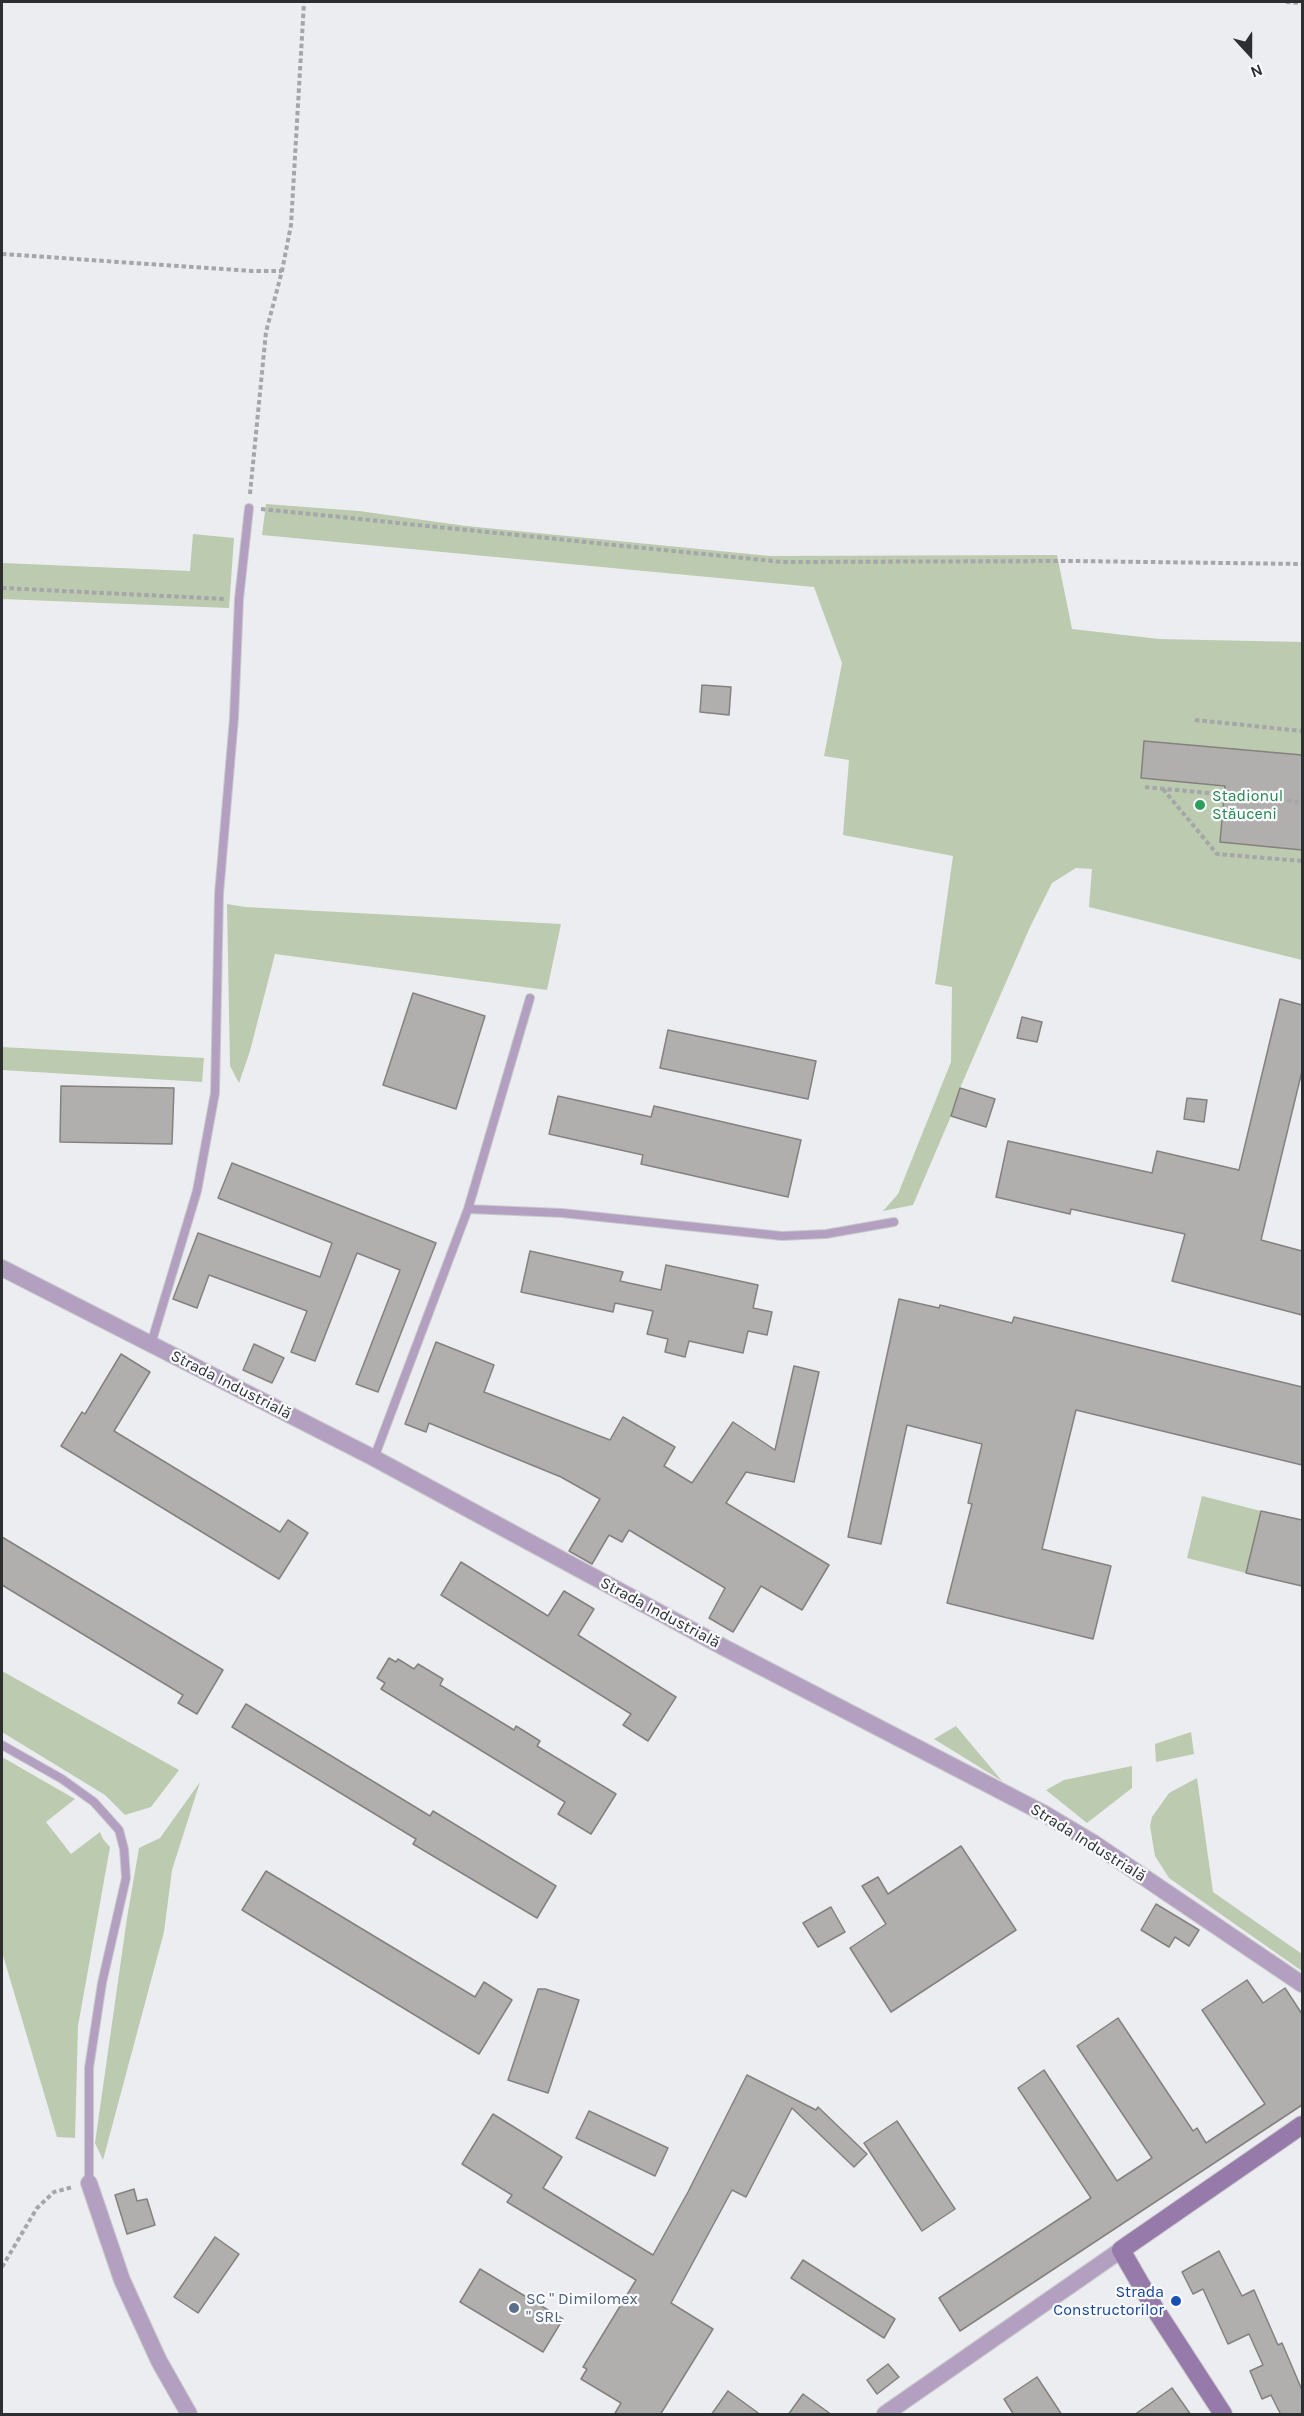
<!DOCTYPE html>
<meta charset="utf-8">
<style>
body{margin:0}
#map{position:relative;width:1304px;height:2416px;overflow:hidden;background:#ecedf0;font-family:Karla,sans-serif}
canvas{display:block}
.frame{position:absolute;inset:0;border:3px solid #2d2e2f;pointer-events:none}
.north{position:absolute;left:1220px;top:24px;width:60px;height:60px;-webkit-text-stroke:4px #f9fbfe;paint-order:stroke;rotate:159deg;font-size:16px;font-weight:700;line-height:24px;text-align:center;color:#2d2e2f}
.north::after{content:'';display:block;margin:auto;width:21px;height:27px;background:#2d2e2f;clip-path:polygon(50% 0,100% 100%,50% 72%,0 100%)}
</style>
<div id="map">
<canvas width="1304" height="2416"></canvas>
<div class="frame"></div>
<div class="north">N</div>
</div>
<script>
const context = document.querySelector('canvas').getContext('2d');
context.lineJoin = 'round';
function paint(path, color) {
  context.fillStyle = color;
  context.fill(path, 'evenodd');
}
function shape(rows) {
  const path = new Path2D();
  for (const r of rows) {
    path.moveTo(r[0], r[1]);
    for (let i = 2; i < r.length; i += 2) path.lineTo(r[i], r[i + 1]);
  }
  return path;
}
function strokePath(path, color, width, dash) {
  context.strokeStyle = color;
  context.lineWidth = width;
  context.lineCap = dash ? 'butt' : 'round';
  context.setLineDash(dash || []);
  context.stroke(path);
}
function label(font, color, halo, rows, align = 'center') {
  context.font = font + ' Karla,sans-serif';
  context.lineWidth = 4.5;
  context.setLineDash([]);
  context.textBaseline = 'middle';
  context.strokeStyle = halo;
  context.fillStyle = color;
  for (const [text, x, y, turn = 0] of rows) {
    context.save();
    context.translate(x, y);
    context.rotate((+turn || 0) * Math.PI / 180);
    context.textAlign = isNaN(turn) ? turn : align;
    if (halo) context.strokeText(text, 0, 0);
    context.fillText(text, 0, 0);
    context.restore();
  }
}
paint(shape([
 [266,504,359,511,466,526,770,556,1057,555,1072,629,1159,639,1302,642,1302,960,1089,907,1092,869,1076,868,1052,883,1030,927,960,1088,951,1116,913,1205,883,1211,898,1194,951,1062,952,987,935,984,953,856,843,835,849,760,824,756,842,663,814,587,262,535],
 [193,534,234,538,229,608,2,599,2,563,190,571],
 [227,904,245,907,561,924,547,990,275,954,250,1051,239,1083,230,1066],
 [2,1047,204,1058,202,1082,2,1070],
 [1202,1496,1261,1511,1246,1573,1187,1558],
 [2,1671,179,1770,151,1807,125,1815,105,1795,2,1732],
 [956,1726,1002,1781,934,1739],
 [1191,1732,1194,1754,1156,1762,1155,1744],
 [2,1757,75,1799,46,1822,71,1854,100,1832,103,1839,110,1847,78,2026,75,2138,57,2137,2,1952],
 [1132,1766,1132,1788,1087,1823,1046,1790,1064,1780],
 [1197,1778,1213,1892,1302,1954,1302,1971,1169,1878,1155,1856,1150,1826,1152,1817,1169,1793],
 [200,1782,172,1870,164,1932,103,2160,95,2143,127,1918,139,1848,160,1838]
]), '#bccaaf');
const building = shape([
 [702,685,731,687,729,715,700,712,702,685],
 [1144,741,1302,755,1302,850,1220,842,1225,786,1141,778,1144,741],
 [413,993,485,1016,456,1109,383,1085,413,993],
 [1280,999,1302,1005,1302,1071,1261,1240,1302,1251,1302,1315,1172,1281,1185,1234,1071,1209,1070,1214,996,1197,1008,1141,1152,1173,1157,1151,1239,1170,1280,999],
 [1022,1017,1042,1022,1037,1042,1017,1038,1022,1017],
 [668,1030,816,1061,808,1099,660,1068,668,1030],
 [61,1086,174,1088,172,1144,60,1142,61,1086],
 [960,1088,995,1099,986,1127,951,1116,960,1088],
 [558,1096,651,1117,654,1106,801,1140,788,1197,641,1164,643,1155,549,1134,558,1096],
 [1187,1098,1207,1100,1204,1122,1184,1119,1187,1098],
 [232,1163,436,1243,378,1392,356,1384,400,1270,357,1253,315,1361,291,1352,307,1311,209,1275,197,1308,173,1299,198,1233,320,1277,332,1243,218,1198,232,1163],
 [530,1251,623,1272,620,1281,661,1290,666,1265,758,1285,753,1308,772,1312,767,1335,748,1331,743,1353,689,1341,685,1357,665,1352,668,1339,647,1334,653,1311,615,1303,613,1312,521,1292,530,1251],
 [899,1299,939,1308,940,1305,1012,1323,1014,1317,1302,1387,1302,1465,1076,1410,1042,1549,1111,1566,1093,1639,947,1603,972,1504,968,1503,982,1444,907,1425,881,1544,848,1537,899,1299],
 [436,1342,494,1365,484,1392,610,1440,623,1417,675,1447,664,1466,692,1483,733,1422,775,1450,794,1366,819,1372,794,1482,746,1472,726,1503,829,1565,802,1610,761,1586,733,1632,709,1618,725,1588,629,1530,622,1542,609,1535,592,1564,569,1551,600,1499,561,1477,429,1423,426,1432,405,1424,436,1342],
 [254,1344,284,1358,272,1383,243,1370,254,1344],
 [121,1354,150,1372,114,1431,280,1532,288,1520,308,1533,279,1579,61,1446,82,1412,85,1414,121,1354],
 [1261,1511,1302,1520,1302,1586,1246,1573,1261,1511],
 [2,1537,223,1670,197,1714,178,1703,183,1695,2,1585,2,1537],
 [461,1562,548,1616,564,1591,594,1609,578,1635,676,1697,648,1741,623,1725,631,1714,441,1595,461,1562],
 [389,1658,396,1662,398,1659,414,1669,418,1664,443,1679,440,1685,514,1730,516,1726,540,1741,537,1746,616,1794,591,1834,558,1814,565,1802,381,1689,385,1683,377,1678,389,1658],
 [246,1704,430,1816,433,1811,556,1886,537,1918,413,1844,416,1839,232,1727,246,1704],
 [961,1846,1016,1930,891,2012,850,1948,886,1924,862,1886,878,1877,888,1894,961,1846],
 [266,1871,475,1997,484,1982,512,2000,479,2054,242,1910,266,1871],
 [1156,1904,1199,1930,1189,1946,1175,1937,1169,1947,1141,1930,1156,1904],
 [831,1907,845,1932,818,1947,803,1923,831,1907],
 [1247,1980,1263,2003,1285,1988,1302,2014,1302,2105,960,2331,939,2298,1091,2198,1018,2088,1044,2070,1117,2181,1152,2158,1077,2046,1118,2018,1193,2131,1197,2128,1206,2143,1265,2104,1202,2010,1247,1980],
 [538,1989,545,1989,579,2000,548,2093,508,2080,538,1989],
 [747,2075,816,2110,818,2107,867,2154,854,2167,792,2108,746,2197,732,2190,671,2303,713,2329,660,2415,614,2415,621,2403,581,2379,587,2369,583,2367,636,2280,507,2202,512,2195,462,2164,493,2114,562,2157,543,2188,653,2255,688,2192,747,2075],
 [589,2111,668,2148,655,2176,576,2138,589,2111],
 [897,2121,955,2209,922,2231,864,2143,897,2121],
 [134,2189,137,2201,147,2199,155,2225,127,2234,115,2195,134,2189],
 [215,2237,239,2254,198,2313,174,2297,215,2237],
 [1219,2251,1242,2296,1254,2290,1278,2345,1282,2343,1302,2390,1302,2415,1281,2415,1271,2395,1262,2399,1250,2371,1263,2365,1249,2334,1228,2344,1203,2289,1193,2294,1182,2272,1219,2251],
 [803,2260,895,2319,884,2338,791,2278,803,2260],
 [480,2269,563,2319,543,2352,460,2302,480,2269],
 [888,2364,899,2377,877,2394,867,2380,888,2364],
 [1037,2377,1062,2415,1014,2415,1004,2399,1037,2377],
 [1172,2388,1191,2415,1134,2415,1172,2388],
 [728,2391,761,2415,711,2415,728,2391],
 [803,2394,832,2415,788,2415,803,2394]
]);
paint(building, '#b1afad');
strokePath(building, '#84817f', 1.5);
const lane = shape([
 [468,1209,562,1213,782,1236,826,1234,894,1222],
 [151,1344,197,1191,215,1093,219,894,234,718,239,599,249,508],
 [374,1458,468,1209,530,998],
 [2,1745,62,1779,94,1802,119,1830,124,1849,126,1878,102,1983,89,2068,89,2183]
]);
const street = shape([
 [2,1268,374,1458,725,1648,1045,1814,1092,1842,1302,1984],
 [89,2183,122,2280,159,2361,189,2414],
 [885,2414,1121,2250]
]);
const secondary = shape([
 [1223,2414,1155,2309,1121,2250,1302,2125]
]);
strokePath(lane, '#cacbcd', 10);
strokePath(street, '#cacbcd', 18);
strokePath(secondary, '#cacbcd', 20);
strokePath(shape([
 [1286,2,1302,3],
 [2,254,252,271,282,271],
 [250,494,266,332,282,271,291,225,304,2],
 [261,509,782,562,1071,561,1302,564],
 [2,588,226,599],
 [1195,720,1302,731],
 [1145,787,1302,802],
 [1163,789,1217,854,1302,861],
 [2,2267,37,2208,54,2192,73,2187]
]), '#a5a6a9', 4, [4.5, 3]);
strokePath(lane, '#b3a0c1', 8);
strokePath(street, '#b3a0c1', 16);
strokePath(secondary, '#967baa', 18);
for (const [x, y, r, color] of [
 [1200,805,6,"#2e9e5b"],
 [1176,2301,6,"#1a4fb4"],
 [514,2308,6,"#5c6f8a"]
]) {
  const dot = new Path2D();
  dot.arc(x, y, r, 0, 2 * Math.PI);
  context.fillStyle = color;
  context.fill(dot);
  strokePath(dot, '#f9fbfe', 2);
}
label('16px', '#27864d', '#f9fbfe', [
 ["Stadionul",1212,796],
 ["Stăuceni",1212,814]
], 'left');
label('16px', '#2d2e2f', '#f9fbfe', [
 ["Strada Industrială",231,1385,27],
 ["Strada Industrială",660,1613,28],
 ["Strada Industrială",1088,1843,32]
]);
label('16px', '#164399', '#f9fbfe', [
 ["Strada",1164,2292],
 ["Constructorilor",1164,2310]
], 'right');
label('16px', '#4e5e75', '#f9fbfe', [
 ["SC \" Dimilomex",526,2299],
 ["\" SRL",526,2317]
], 'left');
</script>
